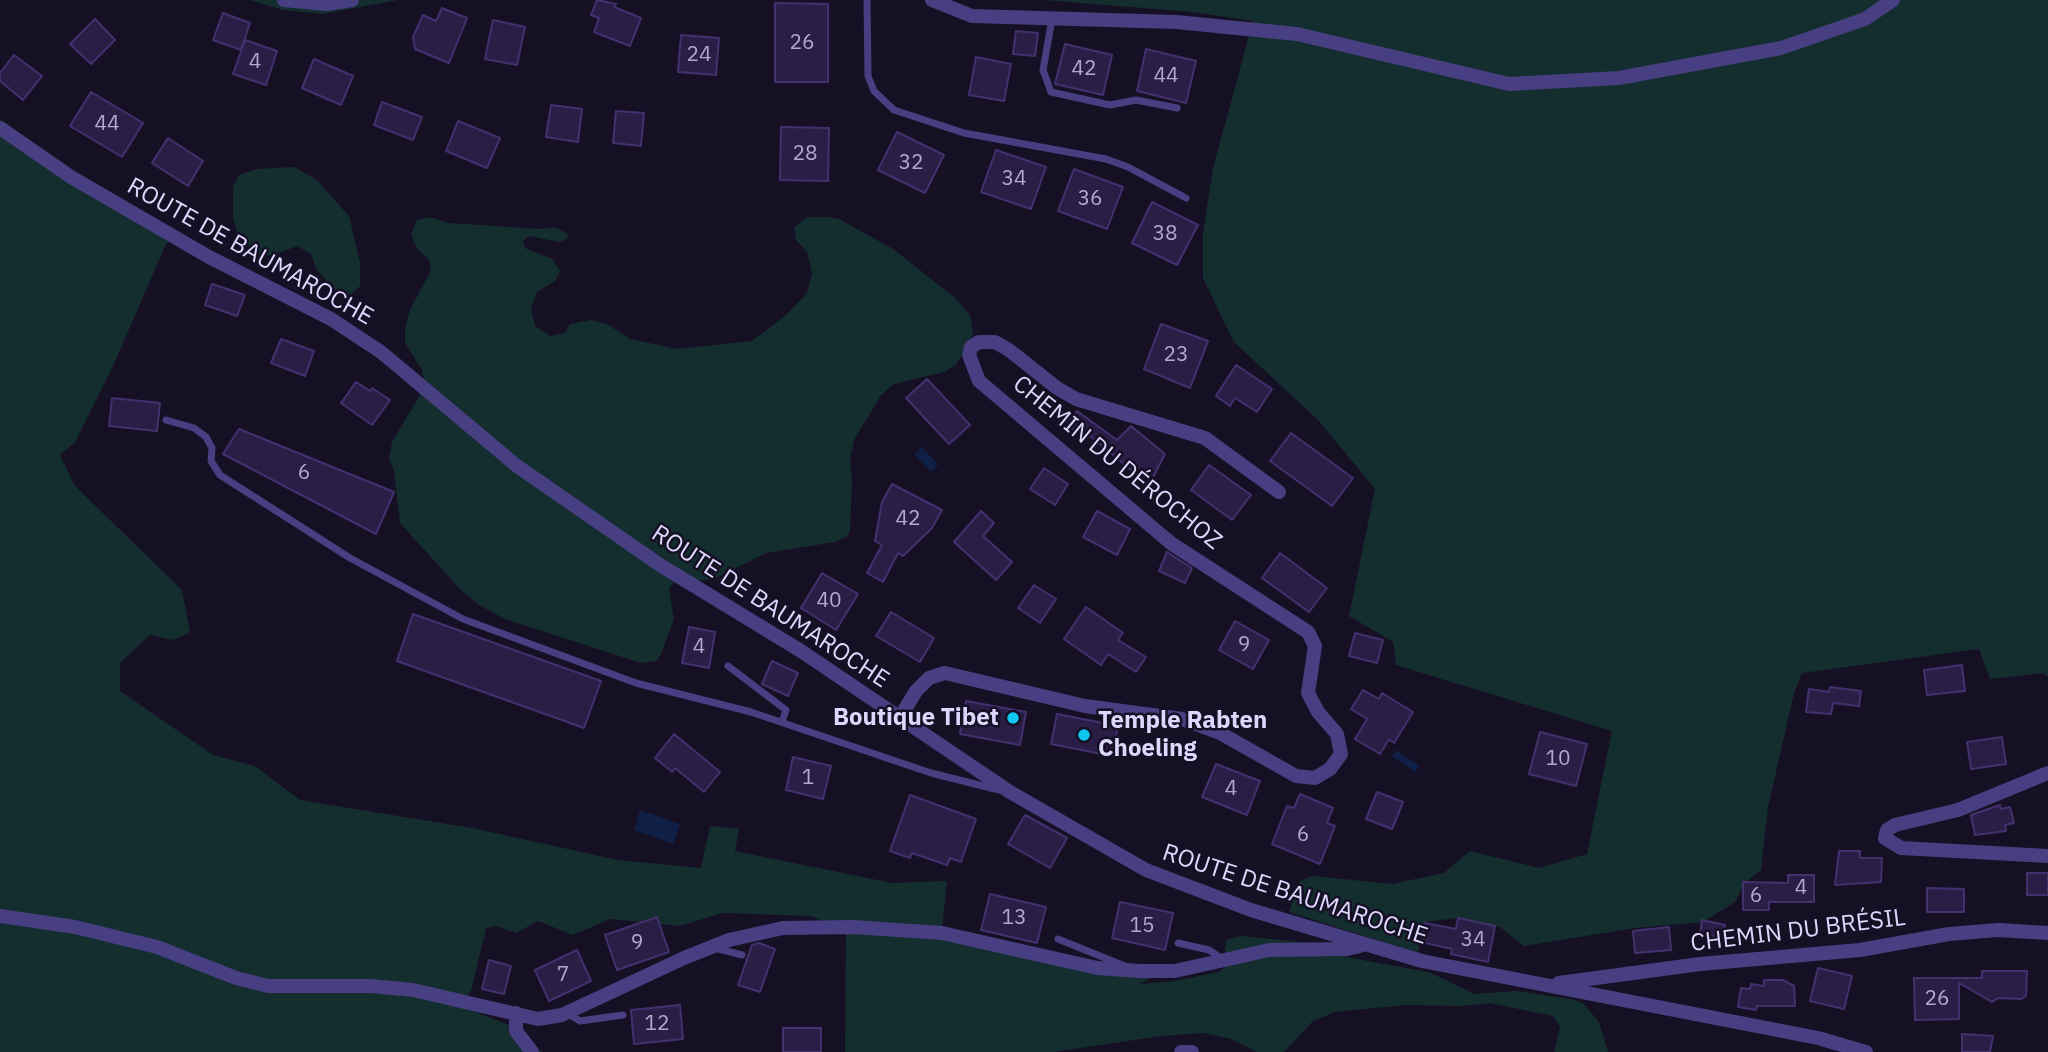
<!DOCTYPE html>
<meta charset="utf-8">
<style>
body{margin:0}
canvas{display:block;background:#161025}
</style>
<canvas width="2048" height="1052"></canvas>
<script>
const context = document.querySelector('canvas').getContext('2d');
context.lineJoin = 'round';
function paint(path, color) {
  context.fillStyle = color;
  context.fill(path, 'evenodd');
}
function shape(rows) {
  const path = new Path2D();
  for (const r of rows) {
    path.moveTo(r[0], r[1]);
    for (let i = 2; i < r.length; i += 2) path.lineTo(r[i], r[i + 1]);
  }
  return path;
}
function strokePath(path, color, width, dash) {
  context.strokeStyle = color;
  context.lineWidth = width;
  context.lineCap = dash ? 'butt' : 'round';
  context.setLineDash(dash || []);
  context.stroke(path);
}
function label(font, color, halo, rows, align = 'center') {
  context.font = font + ' "IBM Plex Sans",sans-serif';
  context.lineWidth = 5;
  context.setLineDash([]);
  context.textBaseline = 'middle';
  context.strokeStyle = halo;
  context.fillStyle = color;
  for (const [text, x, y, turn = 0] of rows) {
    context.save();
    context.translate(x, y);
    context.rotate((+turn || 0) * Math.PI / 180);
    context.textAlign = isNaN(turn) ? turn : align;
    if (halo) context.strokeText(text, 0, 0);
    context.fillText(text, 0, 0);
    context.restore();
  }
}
paint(shape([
 [250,0,398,0,323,14,283,10],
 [1044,0,2048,0,2048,677,2044,673,1990,679,1979,649,1802,673,1794,693,1768,807,1761,870,1745,883,1735,902,1703,922,1635,928,1524,946,1500,927,1456,918,1425,922,1418,953,1289,912,1300,881,1313,876,1392,884,1444,873,1470,851,1539,868,1587,854,1612,731,1396,665,1393,642,1349,616,1375,489,1319,421,1234,342,1203,278,1203,233,1213,168,1253,21,1193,12],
 [0,119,75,172,178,232,166,244,113,366,75,442,60,455,75,486,182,590,190,632,174,640,150,635,120,663,120,691,213,755,255,766,300,800,472,828,618,860,701,868,710,826,739,829,735,851,892,883,947,881,942,928,1099,962,1174,967,1139,984,1169,982,1219,972,1224,968,1226,940,1241,936,1301,942,1351,958,1429,972,1474,994,1516,991,1571,999,1583,1003,1599,1022,1608,1052,1554,1052,1560,1027,1553,1016,1490,1003,1462,1006,1405,1005,1334,1012,1312,1022,1284,1052,1257,1052,1231,1039,1203,1033,1161,1036,1054,1052,845,1052,846,934,812,916,722,913,680,926,610,919,573,935,538,921,516,933,496,926,486,928,471,991,461,1006,524,1031,532,1044,542,1052,0,1052],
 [294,167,317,180,349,216,360,262,360,286,351,295,337,292,317,270,311,254,297,246,271,256,254,252,240,241,233,217,233,187,239,175,257,169],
 [430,217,449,223,540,229,555,227,568,234,567,239,560,242,529,236,523,241,525,248,552,259,560,271,555,281,537,292,531,308,535,326,550,336,565,333,570,324,591,320,607,324,630,339,677,349,752,341,786,315,807,293,812,273,807,252,796,240,794,228,807,217,827,217,839,219,893,249,954,297,970,315,973,334,956,365,944,372,894,384,881,395,854,440,850,457,852,479,850,531,846,537,835,542,766,553,714,579,673,583,669,589,674,619,661,654,656,661,641,663,505,619,479,605,459,588,400,523,394,471,389,458,392,442,420,395,424,380,422,370,405,343,405,328,410,310,431,270,429,260,417,248,411,235,417,220]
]), '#142d2f');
paint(shape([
 [922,447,938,465,931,472,914,454],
 [1396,750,1419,765,1415,772,1392,756],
 [640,810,680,824,673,844,634,830]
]), '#0f1f45');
const building = shape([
 [597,0,616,4,614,7,641,18,630,46,594,32,599,18,591,15,597,0],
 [775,3,828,4,828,82,775,82,775,3],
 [442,8,467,18,449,63,415,49,413,37,423,15,436,21,442,8],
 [223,13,250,23,241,50,213,40,223,13],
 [95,19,115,40,91,64,70,44,95,19],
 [493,20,525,27,517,65,485,59,493,20],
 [1016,31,1038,33,1035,56,1013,54,1016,31],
 [681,35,719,38,716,75,678,72,681,35],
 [245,40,277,51,266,85,233,74,245,40],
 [1065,44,1112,55,1103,95,1055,84,1065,44],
 [1146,49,1196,61,1186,103,1137,91,1146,49],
 [14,55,42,76,23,100,0,81,0,73,14,55],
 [976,57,1011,64,1004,101,969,95,976,57],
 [314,59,353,76,341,105,302,88,314,59],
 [91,92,143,123,122,157,70,126,91,92],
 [382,102,422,117,413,140,374,125,382,102],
 [551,105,582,109,578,142,546,137,551,105],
 [616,111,644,113,641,146,613,143,616,111],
 [458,121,500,138,487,168,446,151,458,121],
 [781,127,829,128,828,181,780,180,781,127],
 [897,132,944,155,925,193,878,170,897,132],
 [168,138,203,161,188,186,152,163,168,138],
 [996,150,1046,167,1031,209,981,192,996,150],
 [1074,169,1123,187,1107,229,1058,211,1074,169],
 [1152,202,1198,225,1177,265,1132,243,1152,202],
 [212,284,245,295,237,316,205,305,212,284],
 [1161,324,1208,341,1190,388,1144,369,1161,324],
 [281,339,314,351,305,376,271,363,281,339],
 [1236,365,1272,389,1257,412,1235,398,1230,406,1216,396,1236,365],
 [927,379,970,425,949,444,906,398,927,379],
 [356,382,370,391,372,388,390,400,372,425,341,403,356,382],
 [112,398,160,403,157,431,109,426,112,398],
 [1077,411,1117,440,1131,426,1165,454,1149,485,1089,435,1086,439,1067,425,1077,411],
 [239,429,394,492,376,534,223,454,239,429],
 [1291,433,1353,478,1332,506,1270,461,1291,433],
 [1209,465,1251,495,1232,520,1191,490,1209,465],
 [1044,468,1068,484,1055,505,1030,489,1044,468],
 [892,484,942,510,932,528,903,556,898,553,883,582,867,573,882,545,875,541,882,502,892,484],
 [981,511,994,523,983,536,1012,562,996,580,954,542,981,511],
 [1097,511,1130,529,1117,555,1083,537,1097,511],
 [1167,552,1192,568,1185,583,1159,571,1167,552],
 [1280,553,1327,588,1309,612,1262,578,1280,553],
 [822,573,858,594,836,630,801,608,822,573],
 [1034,585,1056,599,1040,623,1018,608,1034,585],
 [1086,607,1123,633,1118,640,1146,657,1136,672,1108,654,1101,665,1064,639,1086,607],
 [891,612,934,638,920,662,876,636,891,612],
 [413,614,601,681,584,728,397,661,413,614],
 [1235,621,1269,640,1253,669,1219,650,1235,621],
 [689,627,715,632,709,668,682,663,689,627],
 [1355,633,1383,640,1377,663,1349,656,1355,633],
 [772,661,798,673,788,696,762,684,772,661],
 [1962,665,1965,691,1927,695,1924,670,1962,665],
 [1830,687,1861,691,1859,706,1833,703,1831,714,1806,712,1809,689,1829,692,1830,687],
 [1363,690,1379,699,1382,693,1413,712,1394,743,1389,739,1380,754,1355,739,1367,719,1351,709,1363,690],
 [966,701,1026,712,1020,745,960,734,966,701],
 [1057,714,1118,726,1112,756,1051,744,1057,714],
 [1540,732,1587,744,1576,786,1529,774,1540,732],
 [674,734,720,772,704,792,675,768,672,772,655,758,674,734],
 [2002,737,2006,764,1971,769,1967,742,2002,737],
 [793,757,831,766,823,799,786,790,793,757],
 [1216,764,1260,781,1247,815,1202,797,1216,764],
 [1377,792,1403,802,1392,829,1366,819,1377,792],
 [1300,794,1333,808,1327,823,1335,826,1320,864,1272,844,1287,806,1294,808,1300,794],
 [910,795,976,819,961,862,950,858,947,865,912,853,910,858,890,851,910,795],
 [2000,805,2001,809,2010,807,2014,823,2005,825,2006,831,1975,835,1971,815,2000,805],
 [1025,815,1067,838,1050,868,1008,844,1025,815],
 [1839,851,1860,851,1860,858,1882,858,1881,882,1835,885,1839,851],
 [2027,873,2048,873,2048,895,2027,895,2027,873],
 [1788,875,1814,875,1814,902,1769,902,1769,910,1743,910,1743,882,1788,883,1788,875],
 [1927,888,1964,889,1964,912,1927,912,1927,888],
 [990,894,1046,907,1037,943,981,930,990,894],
 [1120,902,1173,913,1165,950,1112,938,1120,902],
 [657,917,669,952,617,970,605,935,657,917],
 [1458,918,1495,926,1488,962,1451,954,1452,949,1421,942,1425,923,1456,929,1458,918],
 [1702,920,1725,925,1722,938,1700,934,1702,920],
 [1669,927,1671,950,1635,953,1633,931,1669,927],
 [759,943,775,949,760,992,738,985,752,945,759,943],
 [577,950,591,981,549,1001,535,970,577,950],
 [489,960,511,966,504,994,482,989,489,960],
 [1818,968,1852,976,1844,1009,1810,1001,1818,968],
 [1982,971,2027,971,2026,996,2021,999,1998,998,1992,1002,1959,983,1959,1019,1915,1020,1914,978,1982,978,1982,971],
 [1764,980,1783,980,1794,986,1795,1006,1757,1006,1756,1010,1738,1007,1741,988,1750,989,1751,984,1764,986,1764,980],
 [680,1005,683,1039,634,1044,631,1010,680,1005],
 [783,1028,821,1028,821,1052,783,1052,783,1028],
 [1962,1034,1993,1036,1990,1052,1962,1052,1962,1034]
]);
paint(building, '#291e45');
strokePath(building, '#43316f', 2);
strokePath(shape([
 [867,0,868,76,874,91,894,110,964,133,1106,159,1128,167,1186,198],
 [1052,19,1043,70,1051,92,1110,105,1136,100,1177,108],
 [166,420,194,428,206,437,212,448,211,461,220,475,350,558,463,619,636,683,751,712,931,773,999,790],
 [728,666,786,710,782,722],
 [1058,939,1125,966],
 [1178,943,1209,950,1224,960],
 [715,948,742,955],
 [567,1013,580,1021,623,1015]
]), '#473f81', 7);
strokePath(shape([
 [284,0,326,4,352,0],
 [932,0,972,16,1176,22,1297,34,1509,84,1619,78,1781,48,1865,19,1893,0],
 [0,128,71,177,209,257,331,319,381,352,517,466,660,565,801,651,1010,792,1146,870,1251,910,1422,961,1818,1038,1866,1052],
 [899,719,916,691,929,678,945,673,1085,706,1182,719,1220,733,1296,776,1315,778,1330,769,1341,754,1337,734,1318,712,1308,693,1315,646,1308,632,1172,544,979,381,969,355,971,347,979,342,995,342,1009,350,1057,388,1076,399,1205,438,1279,492],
 [2048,773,1958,810,1895,825,1887,830,1885,838,1901,848,2048,856],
 [0,916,75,927,157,947,236,978,268,986,371,986,413,990,538,1019,562,1015,684,958,729,940,783,928,853,927,942,933,1097,968,1140,971,1175,971,1269,950,1347,949,1360,946],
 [1559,983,1700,964,1860,950,1949,934,1998,930,2048,933],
 [516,1013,516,1031,532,1052],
 [1181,1052,1192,1052]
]), '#473f81', 14);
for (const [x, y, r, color] of [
 [1013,718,7,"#0fc6f0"],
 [1084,735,7,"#0fc6f0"]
]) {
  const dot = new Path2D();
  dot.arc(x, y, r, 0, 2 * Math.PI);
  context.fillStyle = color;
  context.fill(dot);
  strokePath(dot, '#161025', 2.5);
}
label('21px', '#b1a9cf', null, [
 ["26",802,43],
 ["24",699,55],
 ["4",255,62],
 ["42",1084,69],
 ["44",1166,76],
 ["44",107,124],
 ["28",805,154],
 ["32",911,163],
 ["34",1014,179],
 ["36",1090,199],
 ["38",1165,234],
 ["23",1176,355],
 ["6",304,473],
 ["42",908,519],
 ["40",829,601],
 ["9",1244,645],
 ["4",699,647],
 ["10",1558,759],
 ["1",808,778],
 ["4",1231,789],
 ["6",1303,835],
 ["4",1801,888],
 ["6",1756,896],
 ["13",1014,918],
 ["15",1142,926],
 ["34",1473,940],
 ["9",637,943],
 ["7",563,975],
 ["26",1937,999],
 ["12",657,1024]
]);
label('24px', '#ded7fd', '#161025', [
 ["ROUTE DE BAUMAROCHE",250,252,29],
 ["CHEMIN DU DÉROCHOZ",1117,463,39],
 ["ROUTE DE BAUMAROCHE",770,607,33],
 ["ROUTE DE BAUMAROCHE",1295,895,18],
 ["CHEMIN DU BRÉSIL",1798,931,-7]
]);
label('bold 24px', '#ded7fd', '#161025', [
 ["Boutique Tibet",999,718],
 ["Temple Rabten",1098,721,"left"],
 ["Choeling",1098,749,"left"]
], 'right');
</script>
